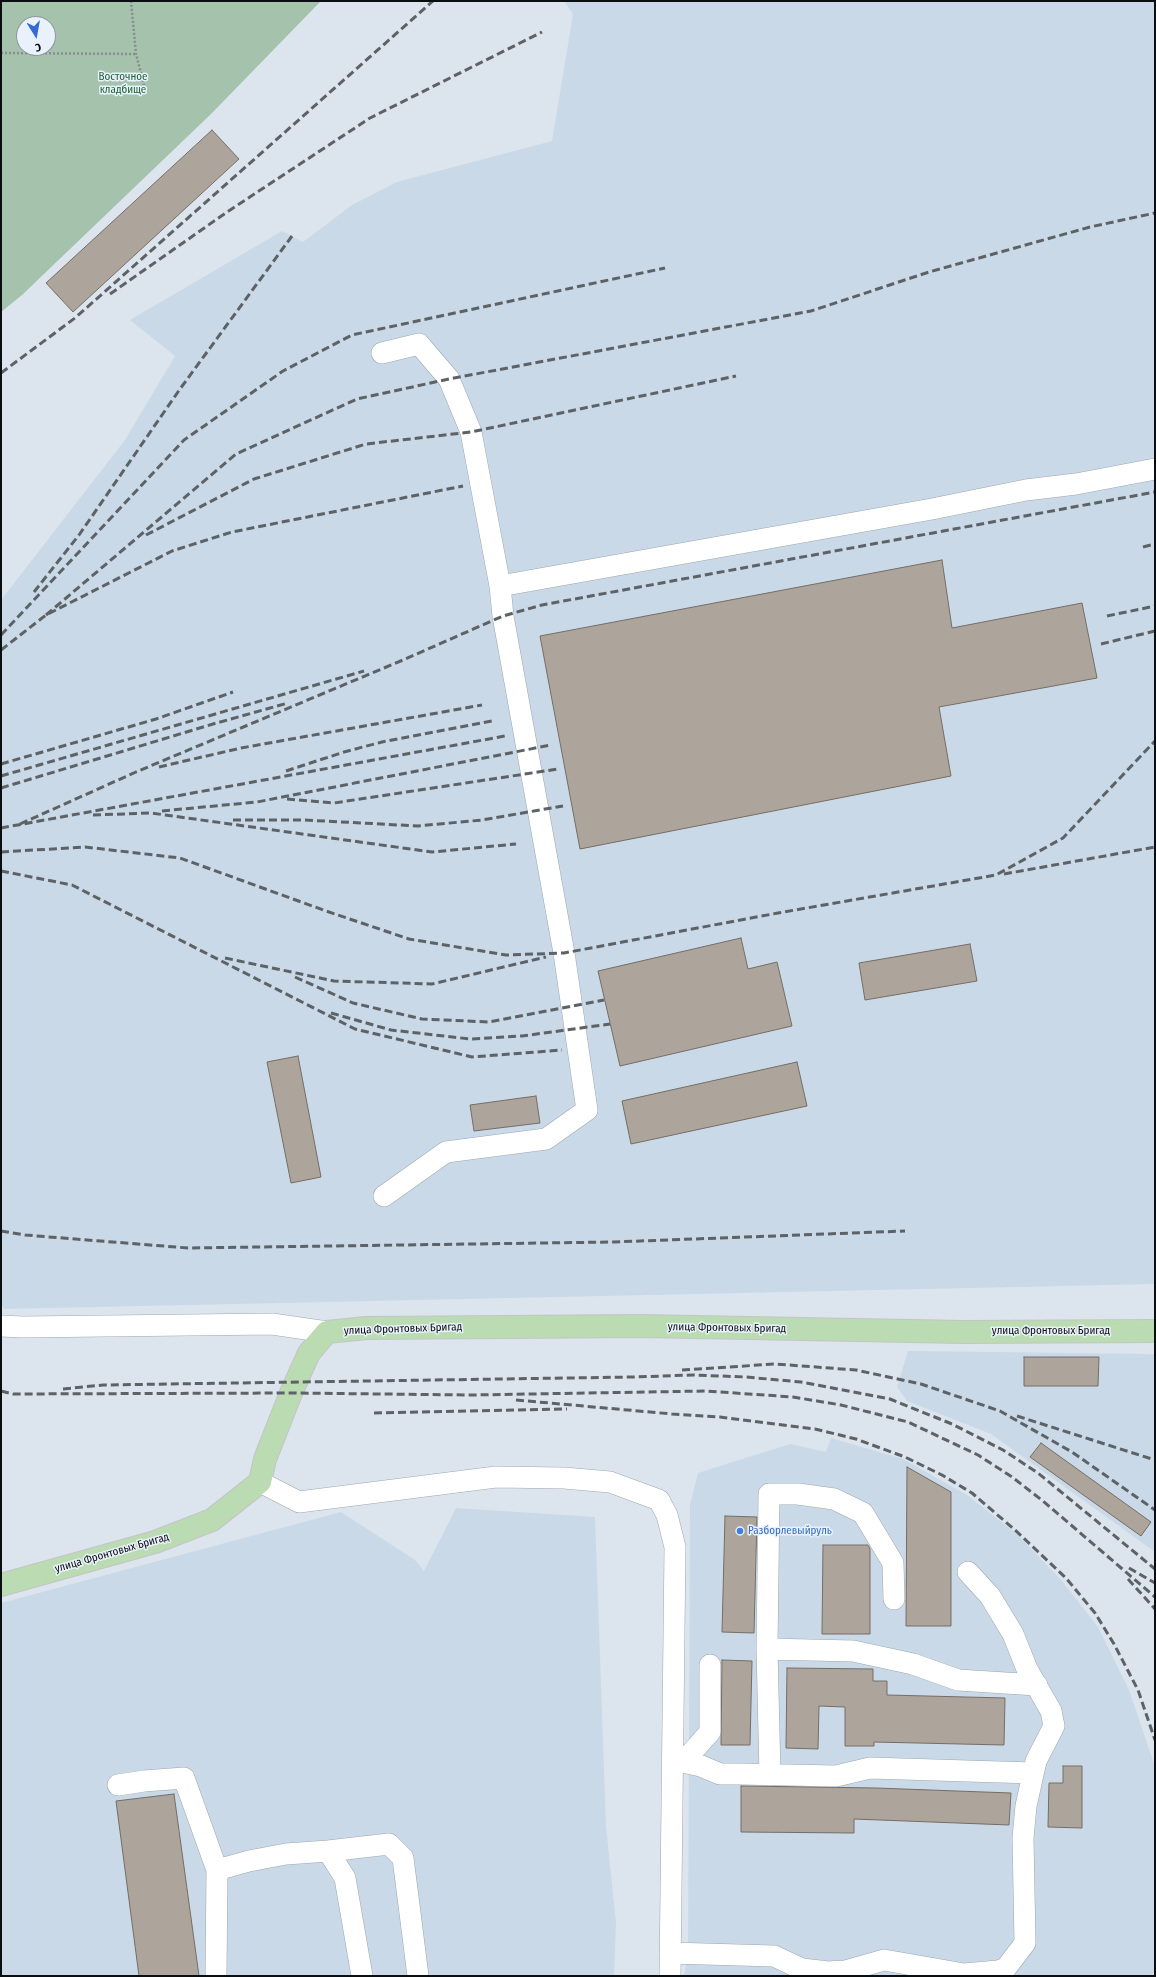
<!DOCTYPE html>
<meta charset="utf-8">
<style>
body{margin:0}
#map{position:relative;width:1156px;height:1977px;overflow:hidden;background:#dce5ee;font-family:"Fira Sans Condensed",sans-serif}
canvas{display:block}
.frame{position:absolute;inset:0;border:2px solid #0b0e10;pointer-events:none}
.north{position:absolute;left:16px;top:16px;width:40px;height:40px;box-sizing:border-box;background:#e9f2fb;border:1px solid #90979d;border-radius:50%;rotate:169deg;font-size:11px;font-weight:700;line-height:16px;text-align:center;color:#0b0e10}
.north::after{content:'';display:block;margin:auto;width:14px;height:18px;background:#3668d8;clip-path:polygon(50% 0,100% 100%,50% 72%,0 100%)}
</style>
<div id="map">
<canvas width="1156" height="1977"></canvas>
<div class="frame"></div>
<div class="north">С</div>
</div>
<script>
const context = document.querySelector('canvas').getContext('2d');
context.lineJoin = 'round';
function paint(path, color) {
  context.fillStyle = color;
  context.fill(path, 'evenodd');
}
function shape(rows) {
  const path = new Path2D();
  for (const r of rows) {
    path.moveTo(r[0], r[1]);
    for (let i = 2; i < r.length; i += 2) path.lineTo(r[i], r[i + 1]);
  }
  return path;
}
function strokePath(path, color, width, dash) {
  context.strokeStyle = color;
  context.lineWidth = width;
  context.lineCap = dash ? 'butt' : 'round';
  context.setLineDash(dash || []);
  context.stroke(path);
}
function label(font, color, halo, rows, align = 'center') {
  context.font = font + ' "Fira Sans Condensed",sans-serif';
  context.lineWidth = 3;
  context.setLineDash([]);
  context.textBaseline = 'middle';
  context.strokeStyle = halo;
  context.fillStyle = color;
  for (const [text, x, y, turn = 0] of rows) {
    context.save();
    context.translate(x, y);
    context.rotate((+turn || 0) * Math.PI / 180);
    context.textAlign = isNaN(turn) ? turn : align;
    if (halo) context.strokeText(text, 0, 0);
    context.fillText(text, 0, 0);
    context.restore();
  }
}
paint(shape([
 [564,1,1155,1,1155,1284,4,1309,1,1304,1,600,125,440,175,356,130,320,282,231,303,242,352,205,397,182,552,141,573,14],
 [908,1351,1155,1354,1155,1552,991,1434,907,1401,897,1387],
 [831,1438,903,1459,967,1495,1018,1535,1062,1581,1098,1627,1129,1690,1154,1764,1155,1963,1153,1976,684,1976,688,1953,690,1505,698,1473,790,1444,826,1452],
 [456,1508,595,1517,606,1826,616,1923,614,1976,1,1976,1,1603,341,1512,415,1560,424,1571]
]), '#cad9e7');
paint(shape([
 [1,1,321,1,211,114,22,295,1,312],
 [24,24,48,24,48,48,24,48]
]), '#a5c2ac');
const building = shape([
 [212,130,239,159,73,312,46,283,212,130],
 [942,560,952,628,1082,603,1097,678,939,707,951,776,580,849,540,636,942,560],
 [741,938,748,969,777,962,792,1026,620,1066,598,971,741,938],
 [970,944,977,981,865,1000,859,963,970,944],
 [298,1056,321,1177,291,1183,267,1062,298,1056],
 [797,1062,807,1106,631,1144,622,1101,797,1062],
 [536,1096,540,1123,474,1131,470,1105,536,1096],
 [1024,1357,1099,1357,1098,1386,1024,1386,1024,1357],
 [1041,1443,1151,1522,1141,1536,1030,1457,1041,1443],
 [907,1467,951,1492,951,1626,906,1626,907,1467],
 [725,1516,757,1517,754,1633,722,1632,725,1516],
 [823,1545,868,1545,870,1549,870,1634,822,1634,823,1545],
 [722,1660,752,1661,750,1745,721,1745,722,1660],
 [787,1668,873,1669,873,1681,887,1681,887,1695,1005,1698,1004,1745,874,1742,874,1746,845,1746,845,1707,819,1706,818,1749,786,1748,787,1668],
 [1063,1766,1082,1766,1082,1828,1048,1827,1049,1783,1063,1783,1063,1766],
 [741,1786,876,1788,1011,1793,1009,1825,854,1819,854,1833,741,1832,741,1786],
 [174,1794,199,1976,139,1976,116,1801,174,1794]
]);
paint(building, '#ada49c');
strokePath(building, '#766d66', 1);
const minor = shape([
 [382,353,419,344,449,379,471,432,500,586,503,616,564,953,587,1110,546,1139,446,1152,384,1196],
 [500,586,932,509,1026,490,1076,484,1155,469],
 [1,1326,23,1327,272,1324,327,1332],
 [260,1482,299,1502,496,1477,564,1478,610,1482,659,1500,667,1515,675,1547,670,1976],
 [767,1649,853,1651,913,1664,958,1680,1037,1685],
 [673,1760,701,1766,720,1774,740,1774,836,1776,870,1768,1033,1773],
 [683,1762,710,1732,710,1665],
 [770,1775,767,1649,769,1494,798,1494,834,1499,863,1513,893,1563,894,1599],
 [118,1785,144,1781,184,1778,217,1870,216,1976],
 [328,1851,389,1844,403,1858,418,1976],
 [217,1870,249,1861,286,1854,328,1851,345,1878,362,1976],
 [670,1953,774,1956,802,1969,828,1972,845,1971,884,1960,964,1974,998,1971,1006,1968,1025,1943,1023,1838,1026,1806,1036,1761,1054,1726,1051,1711,1027,1669,1013,1634,990,1596,968,1572]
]);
const major = shape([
 [1,1585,155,1542,212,1520,260,1482,265,1459,291,1393,309,1353,327,1332,366,1328,641,1326,964,1332,1155,1331]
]);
strokePath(minor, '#9ea7af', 22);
strokePath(major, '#c4c5c6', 24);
strokePath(shape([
 [131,1,136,54,144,85],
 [1,53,136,54]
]), '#878d93', 2.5, [2, 2]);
strokePath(minor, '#fff', 21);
strokePath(major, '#bbdbb2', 22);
strokePath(shape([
 [110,294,227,212,370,118,542,32],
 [1,373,75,318,433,1],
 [146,535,254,479,366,444,471,432,736,376],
 [1143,547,1155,544],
 [34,592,79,535,180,389,292,236],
 [46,615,236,454,357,399,449,379,811,311,929,272,1090,227,1155,213],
 [1107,616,1155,606],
 [1,635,184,440,283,371,352,335,665,268],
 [1101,644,1155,631],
 [1,650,46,615,172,551,232,532,463,486],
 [1,764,156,719,233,692],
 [159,767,241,748,482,705],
 [286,771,344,752,382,742,492,721],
 [1,776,364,671],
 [1,788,213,724,288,703],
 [287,799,334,803,558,769],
 [162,811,257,802,551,745],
 [93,815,151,813,432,852,516,844],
 [233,820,305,820,418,826,482,820,563,806],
 [20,824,136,772,403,660,503,616,542,605,1155,492],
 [1,828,505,736],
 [1,852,85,847,180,858,326,911,409,939,506,955,564,953,778,913,996,875,1063,838,1155,741],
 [1,871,72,885,355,1029,472,1057,562,1050],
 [1004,874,1155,847],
 [225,958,334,981,432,984,546,957],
 [295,977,353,1003,422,1019,489,1022,604,1000],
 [331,1013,391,1030,470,1039,522,1036,610,1024],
 [1,1231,25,1235,188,1248,614,1242,905,1231],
 [682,1370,775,1364,856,1370,921,1384,1000,1411,1072,1452,1155,1510],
 [63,1389,103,1385,633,1377,693,1375,746,1377,801,1382,890,1399,952,1424,1003,1450,1038,1473,1155,1569],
 [1,1391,13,1394,291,1393,472,1395,706,1391,793,1397,841,1405,908,1422,978,1455,1012,1477,1043,1501,1155,1597],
 [516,1400,672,1414,720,1417,815,1429,856,1439,905,1457,942,1475,972,1493,1015,1530,1066,1578,1095,1613,1114,1644,1138,1690,1155,1740],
 [374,1413,567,1409],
 [1017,1416,1155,1460],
 [1129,1568,1155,1583],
 [1128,1579,1155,1609]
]), '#5d6267', 3, [8, 4]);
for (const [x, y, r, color] of [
 [740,1531,4,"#3f7fe0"]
]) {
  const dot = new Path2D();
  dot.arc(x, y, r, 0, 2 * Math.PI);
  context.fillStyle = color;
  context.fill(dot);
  strokePath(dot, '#e9f2fb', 1.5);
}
label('11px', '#1d6538', '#e9f2fb', [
 ["Восточное",123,77],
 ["кладбище",123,90]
]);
label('11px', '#0b0e10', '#e9f2fb', [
 ["улица Фронтовых Бригад",727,1328,1],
 ["улица Фронтовых Бригад",403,1329,-2],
 ["улица Фронтовых Бригад",1051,1331],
 ["улица Фронтовых Бригад",112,1553,-16]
]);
label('11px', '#366cbe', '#e9f2fb', [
 ["Разборлевыйруль",748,1531]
], 'left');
</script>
